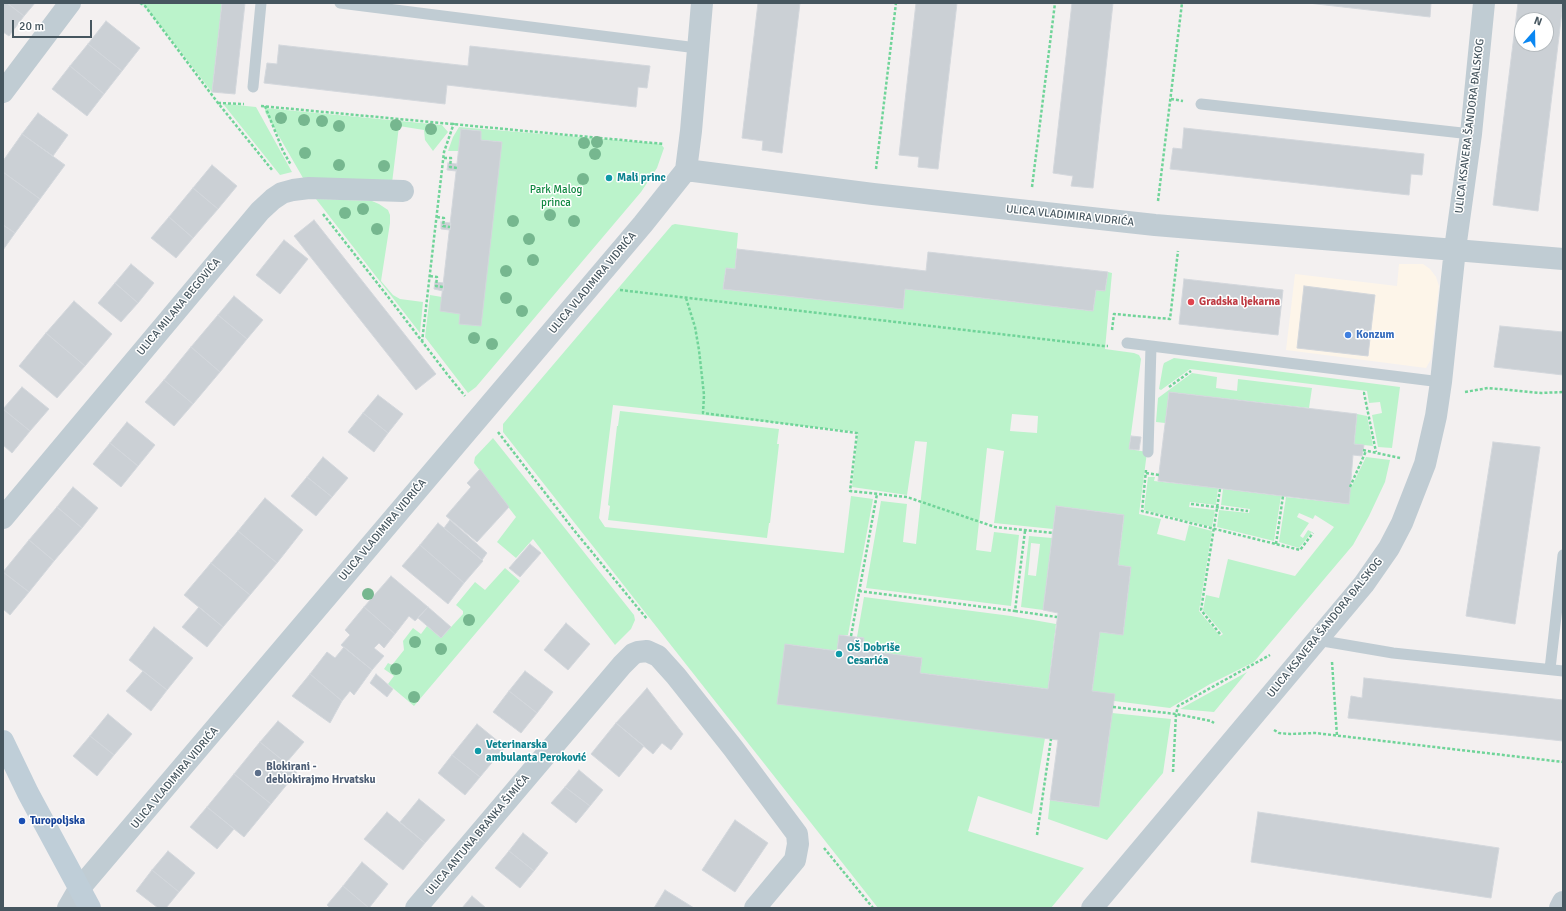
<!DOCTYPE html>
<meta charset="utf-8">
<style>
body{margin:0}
#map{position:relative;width:1566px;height:911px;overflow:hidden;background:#f3f0f0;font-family:Signika,sans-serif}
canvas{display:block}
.frame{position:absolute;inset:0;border:4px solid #46565f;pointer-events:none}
.north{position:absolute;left:1514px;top:12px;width:40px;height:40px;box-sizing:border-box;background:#fff;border:1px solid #b5bbbf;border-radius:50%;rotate:20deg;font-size:11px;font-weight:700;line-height:16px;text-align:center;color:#46565f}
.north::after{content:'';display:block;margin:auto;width:14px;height:18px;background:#0a87f2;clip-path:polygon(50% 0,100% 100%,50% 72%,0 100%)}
.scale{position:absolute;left:12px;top:20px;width:80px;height:18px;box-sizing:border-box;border:2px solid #46565f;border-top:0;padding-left:5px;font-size:12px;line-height:14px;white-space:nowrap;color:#46565f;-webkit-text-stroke:3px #fff;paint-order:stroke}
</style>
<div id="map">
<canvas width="1566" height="911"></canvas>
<div class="frame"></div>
<div class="north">N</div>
<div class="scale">20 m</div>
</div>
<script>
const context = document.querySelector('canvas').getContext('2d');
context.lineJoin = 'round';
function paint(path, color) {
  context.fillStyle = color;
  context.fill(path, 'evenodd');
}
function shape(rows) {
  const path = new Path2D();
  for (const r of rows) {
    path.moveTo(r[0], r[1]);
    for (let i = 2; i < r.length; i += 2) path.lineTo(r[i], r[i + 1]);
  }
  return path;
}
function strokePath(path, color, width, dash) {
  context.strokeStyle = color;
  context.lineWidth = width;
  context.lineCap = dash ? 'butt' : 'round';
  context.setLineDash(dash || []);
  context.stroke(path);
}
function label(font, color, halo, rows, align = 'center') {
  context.font = font + ' Signika,sans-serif';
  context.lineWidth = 3;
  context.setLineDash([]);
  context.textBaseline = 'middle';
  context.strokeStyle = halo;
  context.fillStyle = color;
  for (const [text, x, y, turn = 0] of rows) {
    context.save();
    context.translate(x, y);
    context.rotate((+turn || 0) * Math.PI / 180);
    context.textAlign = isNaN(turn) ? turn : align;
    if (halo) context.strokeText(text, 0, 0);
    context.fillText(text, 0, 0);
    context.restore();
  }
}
paint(shape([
 [1399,264,1423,264,1430,269,1436,277,1439,286,1431,359,1426,368,1286,350,1295,274,1397,286]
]), '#fdf5e9');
paint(shape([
 [140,3,222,3,212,92,145,6],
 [226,104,256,107,292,172,280,175,224,105],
 [265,108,442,125,448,132,433,151,425,140,424,130,399,126,392,183,303,178,265,112],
 [459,127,639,142,661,144,664,148,657,168,641,192,476,387,468,393,425,337,430,295,442,297,502,142,481,140,481,131,462,129,459,151,448,151,453,137],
 [316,199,372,201,379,204,388,210,390,215,390,223,381,281,393,295,400,299,423,302,420,333],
 [675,224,738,233,735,269,726,268,723,289,903,309,905,289,1093,311,1096,290,1105,291,1108,272,1112,273,1105,349,1134,353,1139,355,1141,359,1129,449,1147,452,1139,514,1161,519,1157,534,1185,541,1189,525,1212,531,1199,611,1220,636,1223,634,1203,610,1206,595,1219,598,1228,559,1295,576,1334,527,1315,515,1313,519,1299,513,1297,517,1309,523,1300,536,1303,538,1308,530,1312,532,1299,548,1279,542,1286,497,1349,504,1350,490,1366,457,1390,460,1385,482,1369,516,1353,545,1254,662,1210,684,1170,708,1114,701,1092,691,1100,632,1123,634,1131,567,1118,565,1124,515,1056,506,1053,529,994,523,1004,451,987,448,976,550,991,552,994,532,1019,535,1011,606,866,588,881,501,907,504,903,542,916,544,927,442,915,441,907,495,852,487,858,432,613,405,599,518,605,527,844,553,851,496,873,499,848,635,839,635,837,651,785,644,1045,738,1032,814,978,796,968,831,1084,868,1051,908,878,908,503,432,503,424,513,412,672,225],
 [1012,414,1038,416,1037,433,1010,431],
 [1174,358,1400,387,1392,448,1378,447,1372,415,1382,413,1380,402,1369,403,1367,391,1190,369,1161,390,1159,389,1163,366,1164,363],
 [1192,373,1217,377,1216,388,1237,391,1238,379,1312,388,1309,408,1169,392,1165,423,1156,422,1158,398],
 [620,411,779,429,777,444,779,444,770,523,769,523,767,538,608,520,610,506,608,505,617,426,618,426],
 [1357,414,1367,416,1373,446,1354,444],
 [493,438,634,615,635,620,631,629,615,645,533,539,516,558,497,542,516,517,474,463,475,457],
 [1148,477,1155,477,1154,481,1218,488,1216,505,1190,502,1189,507,1215,510,1212,527,1144,510],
 [1223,489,1281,496,1274,541,1217,527,1219,510,1249,513,1250,509,1221,505],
 [1029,536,1052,538,1043,610,1021,607],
 [1031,543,1040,544,1036,576,1028,575],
 [505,568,520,581,414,706,388,684,394,676,384,669,388,663,392,665,404,650,403,641,413,628,421,634,427,626,441,638,463,614,463,611,456,605,475,582,485,590],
 [864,597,1011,616,1056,624,1048,689,920,673,922,658,862,650,864,638,857,637],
 [1247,672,1214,712,1180,709],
 [1112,713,1171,719,1163,773,1107,840,1048,819,1050,800,1099,807]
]), '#bbf3cb');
const building = shape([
 [3,3,7,3,24,16,9,36,3,32,3,3],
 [7,3,35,3,24,16,7,3],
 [222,3,245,3,235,94,212,92,222,3],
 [758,3,800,3,782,153,762,150,763,141,742,138,758,3],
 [916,3,957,3,938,169,918,167,919,157,899,155,916,3],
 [1072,3,1113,3,1093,188,1071,186,1073,176,1053,173,1072,3],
 [1308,3,1431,3,1430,17,1308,3],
 [1518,3,1563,3,1538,211,1493,205,1518,3],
 [1522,20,1546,20,1546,44,1522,44,1522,20],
 [106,21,140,48,122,71,88,44,106,21],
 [88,44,122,71,104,94,70,66,88,44],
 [279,45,468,66,470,46,650,66,647,88,638,87,636,107,447,85,445,104,264,83,267,63,277,64,279,45],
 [70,66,104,94,87,116,52,89,70,66],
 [38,113,68,135,53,156,22,134,38,113],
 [1184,128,1424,154,1422,175,1411,174,1409,195,1170,169,1173,148,1182,149,1184,128],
 [461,129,481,131,481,140,502,142,481,326,459,324,460,314,440,311,461,129],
 [22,134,65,165,40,199,3,172,3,161,22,134],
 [448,163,457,164,456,171,447,170,448,163],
 [212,165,237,186,218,209,193,188,212,165],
 [3,172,40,199,15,233,3,225,3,172],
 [193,188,218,209,193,238,169,217,193,188],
 [169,217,193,238,176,258,151,238,169,217],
 [314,220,436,374,416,390,294,236,314,220],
 [441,222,451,223,450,230,441,229,441,222],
 [3,225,15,233,3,250,3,225],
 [284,240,308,259,280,294,256,275,284,240],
 [737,249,926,271,928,252,1108,272,1105,291,1096,290,1093,311,905,289,903,309,723,289,726,268,735,269,737,249],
 [131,264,154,283,138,303,115,283,131,264],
 [1184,279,1283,290,1278,335,1179,324,1184,279],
 [435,282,444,283,443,291,434,289,435,282],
 [115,283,138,303,121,322,98,303,115,283],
 [1304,286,1375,295,1368,356,1297,348,1304,286],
 [234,296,263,320,247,339,218,315,234,296],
 [74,301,112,334,85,366,46,333,74,301],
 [218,315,247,339,220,372,191,347,218,315],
 [1500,326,1563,332,1563,375,1494,367,1500,326],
 [46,333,85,366,57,398,19,366,46,333],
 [191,347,220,372,193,404,164,380,191,347],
 [164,380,193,404,174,426,145,402,164,380],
 [22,387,49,409,30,431,3,409,22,387],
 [1169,392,1357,414,1354,444,1364,445,1362,456,1353,455,1349,504,1158,481,1169,392],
 [378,395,403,414,388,433,363,413,378,395],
 [3,409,30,431,12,453,3,445,3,409],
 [363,413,388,433,374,452,348,432,363,413],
 [127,422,155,445,138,466,110,443,127,422],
 [1131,436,1141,437,1139,450,1129,449,1131,436],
 [1493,442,1540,447,1515,624,1466,616,1493,442],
 [110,443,138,466,121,487,93,464,110,443],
 [323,457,348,478,332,497,307,477,323,457],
 [480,469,509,507,477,542,446,516,471,487,467,483,480,469],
 [307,477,332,497,316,516,291,496,307,477],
 [73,487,98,508,82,528,57,507,73,487],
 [265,498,303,530,277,563,238,531,265,498],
 [1056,506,1124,515,1118,565,1131,567,1123,635,1100,632,1092,691,1115,694,1099,807,1050,800,1058,740,777,704,785,644,837,651,839,635,864,638,862,650,922,658,920,673,1048,689,1058,613,1043,610,1056,506],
 [57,507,82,528,54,561,29,540,57,507],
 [450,520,487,553,482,560,444,528,450,520],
 [438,523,483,561,464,583,420,545,438,523],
 [238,531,277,563,250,595,211,563,238,531],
 [29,540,54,561,29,592,3,572,29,540],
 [530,544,541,553,520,577,509,568,530,544],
 [420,545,464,583,448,604,402,566,420,545],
 [211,563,250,595,223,627,184,595,211,563],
 [3,572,29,592,10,615,3,609,3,572],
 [391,576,428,607,415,621,409,616,395,634,364,607,391,576],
 [199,607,223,627,207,647,182,627,199,607],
 [364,607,395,634,384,648,379,643,374,648,384,656,372,670,341,645,350,635,345,630,364,607],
 [428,607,451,627,441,638,418,618,428,607],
 [566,623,590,644,568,670,544,650,566,623],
 [154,627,193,658,167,690,129,660,154,627],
 [344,647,372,670,354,695,350,691,342,701,310,674,327,652,335,658,344,647],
 [143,671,167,690,151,711,126,691,143,671],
 [525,671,553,692,537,713,509,691,525,671],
 [310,674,342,701,330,723,292,696,310,674],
 [376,674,393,689,387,697,370,683,376,674],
 [1364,678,1563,700,1563,741,1348,718,1351,696,1362,698,1364,678],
 [647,688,683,734,671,750,662,743,653,754,616,723,647,688],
 [509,691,537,713,521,733,493,712,509,691],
 [108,714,132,734,114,755,90,736,108,714],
 [278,721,304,742,286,763,260,742,278,721],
 [616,723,644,746,619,777,591,754,616,723],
 [477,724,505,747,480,777,452,755,477,724],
 [90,736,114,755,97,776,73,756,90,736],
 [260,742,297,772,271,804,234,774,260,742],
 [452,755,480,777,465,795,438,773,452,755],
 [579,770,603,790,590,806,565,787,579,770],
 [234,774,271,804,244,837,207,807,234,774],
 [565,787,590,806,576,823,551,803,565,787],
 [419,799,445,820,425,843,400,822,419,799],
 [207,807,234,829,217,849,190,827,207,807],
 [387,812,425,843,403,870,364,839,387,812],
 [1258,812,1499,848,1491,898,1251,862,1258,812],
 [735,820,768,843,735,892,702,870,735,820],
 [523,833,548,853,534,871,509,851,523,833],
 [168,851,195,873,179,892,152,870,168,851],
 [509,851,534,871,520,888,495,868,509,851],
 [362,862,388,884,369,908,343,886,362,862],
 [152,870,179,892,166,908,158,908,136,891,152,870],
 [343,886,369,908,330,908,327,905,343,886],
 [665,890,694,908,654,908,665,890],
 [472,896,486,908,462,908,472,896]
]);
paint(building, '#cbd0d5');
strokePath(building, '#d3d7dc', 1);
strokePath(shape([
 [140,3,145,6,218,103,273,171],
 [1171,99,1183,101],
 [218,103,244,104],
 [261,106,664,144],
 [265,106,283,151,291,165],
 [444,158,451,158,450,167,457,168],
 [876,169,896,3],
 [1032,187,1055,3],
 [1158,201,1182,3],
 [323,214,389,298,447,374,465,396],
 [437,217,444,218,443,226,450,227],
 [430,276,437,277,436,286,443,287],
 [620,290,1103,346,1108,346],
 [686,298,695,327,699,350,704,395,703,413,857,433,850,491,907,497,995,527,1053,533],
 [1112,330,1114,314,1170,319,1178,251],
 [422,342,444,152,454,123],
 [1169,387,1191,371],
 [1465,392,1488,388,1541,393,1563,392],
 [1363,393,1364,393,1376,452],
 [498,432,573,529,647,619],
 [1363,450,1400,458],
 [1146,470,1142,511,1300,550,1313,533],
 [1146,473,1159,475],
 [1350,487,1366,451],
 [1191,504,1248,511],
 [1276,544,1283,496],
 [859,591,1015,611,1025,531],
 [1015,611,1057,617],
 [1220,634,1201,610,1220,489],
 [851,636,877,494],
 [1332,662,1337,736],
 [1113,707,1176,714,1211,721,1214,723],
 [1274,730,1279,733,1290,734,1315,733,1563,762],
 [1173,772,1176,714,1178,706,1270,655],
 [1037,835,1051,739],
 [824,848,873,908]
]), '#70d499', 2.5, [3, 2]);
strokePath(shape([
 [340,3,697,48],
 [253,87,261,3],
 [1201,104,1471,134],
 [1127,343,1441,382],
 [1148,452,1151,346],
 [1317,640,1393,653,1563,671],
 [1550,669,1563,555]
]), '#c0ccd3', 11);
strokePath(shape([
 [3,92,70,3],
 [686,170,873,194,1155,225,1563,259],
 [3,518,260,211,273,199,282,193,293,190,309,188,403,191],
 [68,908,79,889,643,224,686,170,691,131,702,3],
 [416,908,622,665,633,654,638,652,647,651,658,656,676,676,733,748,797,834,798,844,795,860,755,908],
 [1092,908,1364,584,1389,548,1402,523,1425,464,1436,416,1441,382,1455,249,1471,134,1484,3],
 [1560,908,1563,902]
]), '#c0ccd3', 22);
strokePath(shape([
 [3,741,28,793,90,908]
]), '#bfced8', 22);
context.fillStyle = '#76b78f';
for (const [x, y] of [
 [281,118],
 [304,120],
 [322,121],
 [396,125],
 [339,126],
 [431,129],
 [597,142],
 [584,143],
 [305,153],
 [595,154],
 [339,165],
 [384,166],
 [583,179],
 [363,209],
 [345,213],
 [550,215],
 [513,221],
 [574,221],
 [377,229],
 [529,239],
 [533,260],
 [506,271],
 [506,298],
 [522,311],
 [474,338],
 [492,344],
 [368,594],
 [469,620],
 [415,642],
 [441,649],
 [396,669],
 [414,697]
]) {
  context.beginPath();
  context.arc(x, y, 6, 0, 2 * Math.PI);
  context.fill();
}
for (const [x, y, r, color] of [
 [609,178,4,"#0f9aa8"],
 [1191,302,4,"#e0444e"],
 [1348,335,4,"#3f7fe0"],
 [839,654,4,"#0f9aa8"],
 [478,751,4,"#0f9aa8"],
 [258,773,4,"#5c6f8a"],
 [22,821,4,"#1a4fb4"]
]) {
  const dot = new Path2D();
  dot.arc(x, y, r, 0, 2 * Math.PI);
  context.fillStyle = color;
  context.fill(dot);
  strokePath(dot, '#fff', 1.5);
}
label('11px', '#46565f', '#fff', [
 ["ULICA KSAVERA ŠANDORA ĐALSKOG",1470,126,-83],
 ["ULICA VLADIMIRA VIDRIĆA",1070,216,6],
 ["ULICA VLADIMIRA VIDRIĆA",593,283,-50],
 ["ULICA MILANA BEGOVIĆA",179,307,-50],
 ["ULICA VLADIMIRA VIDRIĆA",383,530,-50],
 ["ULICA KSAVERA ŠANDORA ĐALSKOG",1325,628,-51],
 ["ULICA VLADIMIRA VIDRIĆA",175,778,-50],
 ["ULICA ANTUNA BRANKA ŠIMIĆA",478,835,-50]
]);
label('bold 11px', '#0d838f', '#fff', [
 ["Mali princ",617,178],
 ["OŠ Dobriše",847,648],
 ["Cesarića",847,661],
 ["Veterinarska",486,745],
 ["ambulanta Peroković",486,758]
], 'left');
label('11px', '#108840', '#fff', [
 ["Park Malog",556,190],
 ["princa",556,203]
]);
label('bold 11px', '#be3a42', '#fff', [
 ["Gradska ljekarna",1199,302]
], 'left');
label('bold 11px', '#366cbe', '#fff', [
 ["Konzum",1356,335]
], 'left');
label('bold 11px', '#4e5e75', '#fff', [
 ["Blokirani -",266,767],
 ["deblokirajmo Hrvatsku",266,780]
], 'left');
label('bold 11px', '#164399', '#fff', [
 ["Turopoljska",30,821]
], 'left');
</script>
